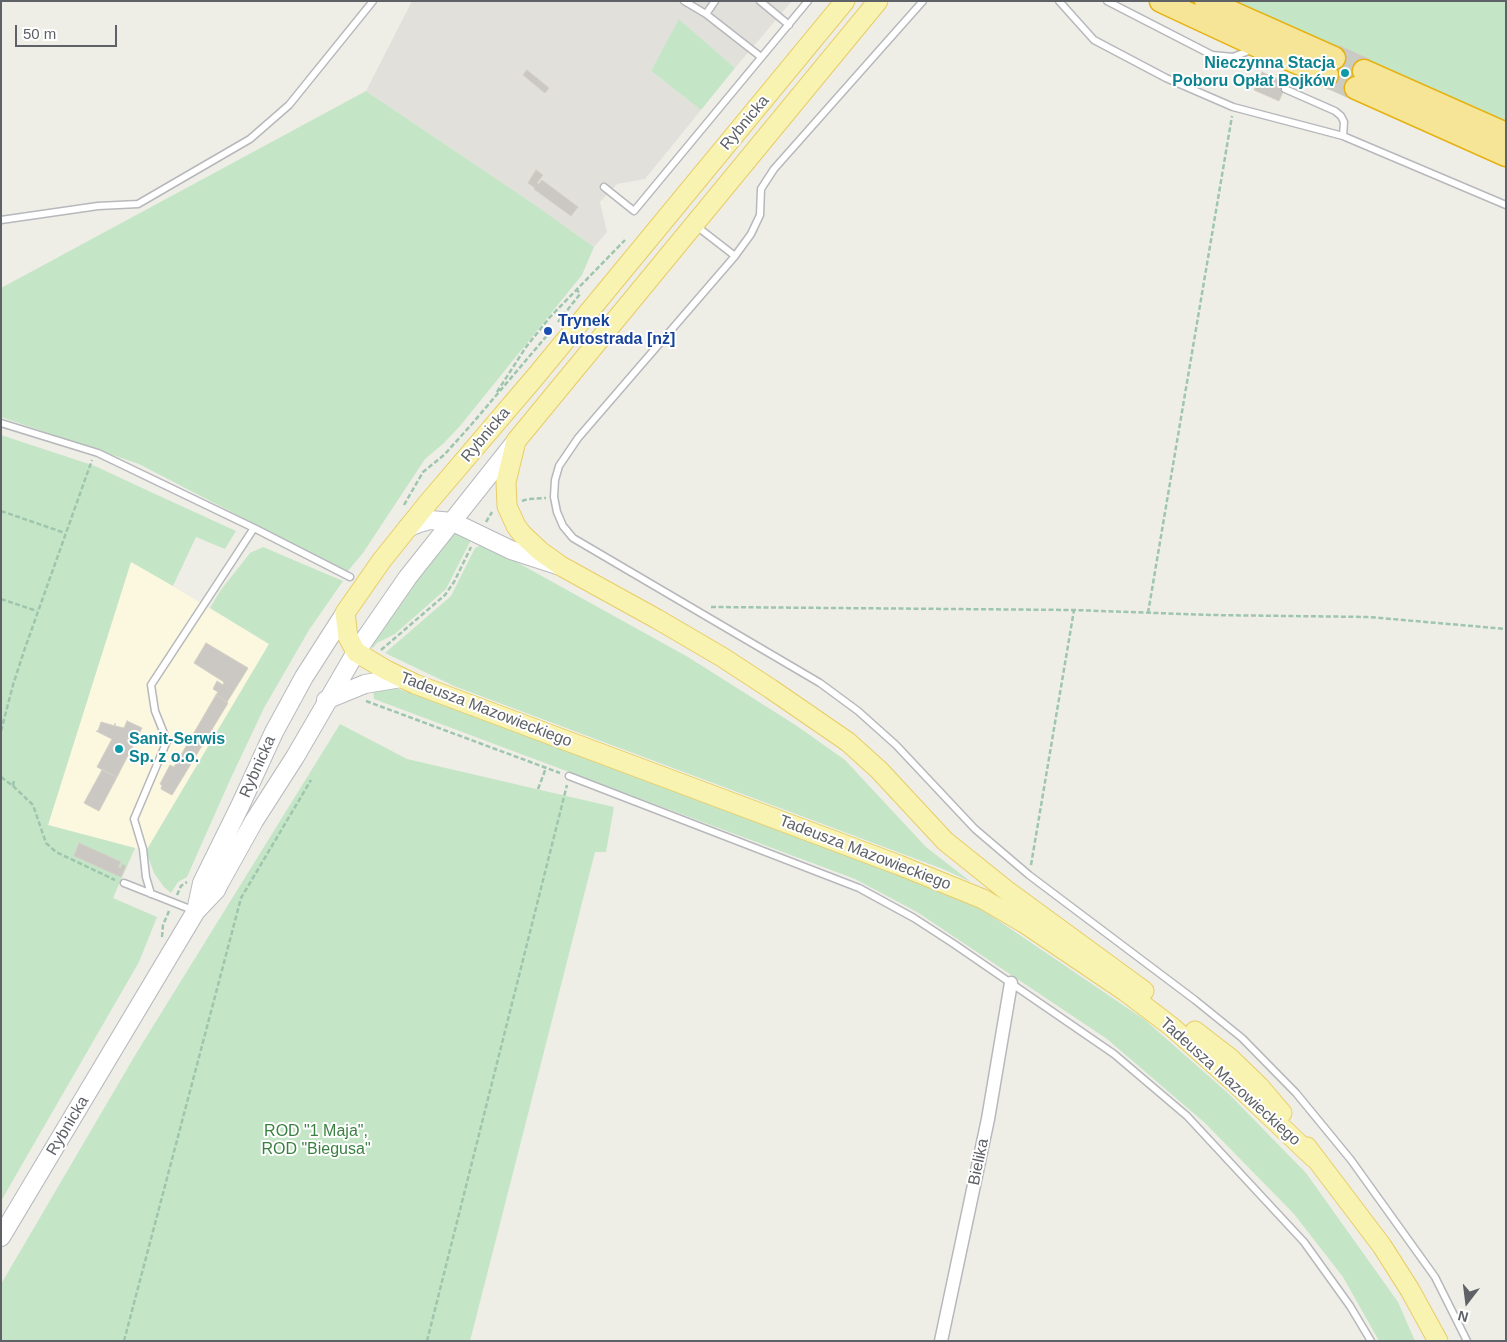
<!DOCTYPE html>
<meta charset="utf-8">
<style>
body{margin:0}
#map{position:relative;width:1507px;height:1342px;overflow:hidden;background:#efeee6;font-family:Helvetica,sans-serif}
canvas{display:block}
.frame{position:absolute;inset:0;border:2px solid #5e6166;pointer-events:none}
.north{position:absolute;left:1442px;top:1277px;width:50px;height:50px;-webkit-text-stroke:4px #fff;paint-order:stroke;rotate:195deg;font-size:14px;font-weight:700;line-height:20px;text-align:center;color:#5e6166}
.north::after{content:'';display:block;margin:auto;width:18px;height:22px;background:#5e6166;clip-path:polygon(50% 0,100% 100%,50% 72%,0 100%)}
.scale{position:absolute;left:15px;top:25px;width:102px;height:22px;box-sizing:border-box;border:2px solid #5e6166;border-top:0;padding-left:6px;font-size:15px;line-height:18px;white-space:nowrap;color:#5e6166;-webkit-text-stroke:4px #fff;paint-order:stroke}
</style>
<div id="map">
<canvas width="1507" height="1342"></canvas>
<div class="frame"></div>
<div class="north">N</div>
<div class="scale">50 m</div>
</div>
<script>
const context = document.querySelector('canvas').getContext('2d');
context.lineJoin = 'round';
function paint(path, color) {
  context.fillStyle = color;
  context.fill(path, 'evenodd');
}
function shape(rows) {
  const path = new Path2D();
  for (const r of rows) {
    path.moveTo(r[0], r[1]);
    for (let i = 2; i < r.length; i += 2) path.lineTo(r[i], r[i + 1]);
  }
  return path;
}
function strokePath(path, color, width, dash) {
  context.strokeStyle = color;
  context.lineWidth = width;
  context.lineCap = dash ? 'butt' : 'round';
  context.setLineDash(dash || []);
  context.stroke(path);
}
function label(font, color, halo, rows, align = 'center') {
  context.font = font + ' Helvetica,sans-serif';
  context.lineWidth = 4;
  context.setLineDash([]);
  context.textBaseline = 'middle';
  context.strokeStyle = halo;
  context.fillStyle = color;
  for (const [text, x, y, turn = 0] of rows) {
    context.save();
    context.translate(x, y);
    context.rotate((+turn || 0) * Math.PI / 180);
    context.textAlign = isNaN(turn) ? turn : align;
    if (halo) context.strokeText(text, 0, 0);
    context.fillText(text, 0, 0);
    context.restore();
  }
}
paint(shape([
 [131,561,269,644,146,851,48,825]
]), '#fcf7df');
paint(shape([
 [412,1,792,1,735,68,680,20,651,71,701,110,645,179,617,184,600,202,607,232,594,247,538,207,366,91]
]), '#e1e0db');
paint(shape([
 [1218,1,1506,1,1506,161],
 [679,19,735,68,701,110,651,71],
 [366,91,538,207,594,247,582,275,460,426,444,443,425,459,363,553,347,572,139,464,1,417,1,288],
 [1,435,95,466,153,493,236,531,225,549,196,537,173,586,131,562,48,825,135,848,113,898,157,917,139,962,1,1201],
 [454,532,472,538,446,589,395,634,377,643,373,648,370,644,384,623],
 [484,544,688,657,797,726,845,760,926,847,971,882,943,869,454,686,385,653,451,596,475,548],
 [263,547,343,581,309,630,264,708,230,780,187,877,178,882,171,893,164,887,154,873,146,851,269,644,210,608,220,591,250,553],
 [392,687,408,692,907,877,977,906,1145,1020,1229,1094,1306,1173,1398,1302,1415,1341,1379,1341,1343,1277,1294,1214,1205,1123,1107,1039,917,912,855,879,374,699,373,688],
 [340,724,407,759,614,807,606,852,595,852,470,1341,1,1341,1,1284,137,1052]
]), '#c5e5c7');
const building = shape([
 [1340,46,1369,59,1351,99,1322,86,1340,46],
 [527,70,549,88,545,93,523,75,527,70],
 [1262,72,1287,83,1279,101,1254,90,1262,72],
 [536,170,543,175,537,183,539,184,542,180,578,207,571,216,534,189,535,188,528,183,536,170],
 [206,643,248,668,227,702,216,695,218,692,213,689,217,681,223,685,224,682,194,663,206,643],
 [216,695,228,703,172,795,161,789,162,785,160,784,170,765,174,767,216,695],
 [127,721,142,728,117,777,97,767,112,739,96,731,98,731,101,722,115,726,115,723,115,726,124,728,127,721],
 [102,770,117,777,99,811,84,803,102,770],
 [79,843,121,862,118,867,121,868,122,864,126,866,121,877,74,856,79,843]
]);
paint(building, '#cbc8c4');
strokePath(building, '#d3d0c5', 1);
strokePath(shape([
 [1334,58,1364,71],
 [1327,75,1356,88]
]), '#cbcbc6', 22, [22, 11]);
const lane = shape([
 [684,1,706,14],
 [715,1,706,14,761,57],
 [760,1,789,25],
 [923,1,774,169,761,189,760,215,751,234,735,256,578,438,559,466,555,480,554,497,557,512,563,526,573,538,820,683,858,711,896,745,975,829,1029,875,1195,1000,1242,1038,1296,1093,1351,1160,1435,1277,1467,1341],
 [1059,1,1094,40,1166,78,1233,107,1343,136,1506,205],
 [1107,1,1212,55,1233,57,1251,50],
 [1285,89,1335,111,1341,116,1344,122,1343,136],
 [604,187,634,211,808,1],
 [1,220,98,206,138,204,250,139,289,105,373,1],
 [695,225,735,256],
 [1,423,98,453,254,528,350,577],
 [569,776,859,888,914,918,954,944,1114,1054,1187,1116,1304,1242,1350,1306,1371,1341],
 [124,883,195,911],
 [151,894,146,877,143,849,134,819,167,741,155,711,151,685,254,528]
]);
const street = shape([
 [941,1341,988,1119,1011,983]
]);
const secondary = shape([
 [407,528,419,523,430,520,453,522,511,550,557,565],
 [326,700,365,684,401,678],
 [196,911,202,883,240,806,274,732,304,677,345,613],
 [1,1237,196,911,216,890,220,882,254,821,295,757,356,652,408,577,516,441]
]);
const primary = shape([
 [845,1,536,376,427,504,382,560,345,613,348,637,356,652,386,670,415,684,899,865,983,899,1024,923,1126,992,1172,1027,1235,1083,1314,1158],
 [878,1,516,441,506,482,507,506,516,526,522,534,540,551,561,566,657,619,722,657,771,689,848,742,879,770,945,841,1006,890,1144,991],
 [1195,1031,1230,1058,1259,1086,1282,1113],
 [1307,1147,1382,1246,1410,1290,1438,1341]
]);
const highway = shape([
 [1161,1,1260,47,1327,75],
 [1206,1,1334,58],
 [1364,71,1506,134],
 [1356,88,1506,155]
]);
strokePath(lane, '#b7b8bc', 9);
strokePath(street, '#b7b8bc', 15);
strokePath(secondary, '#b8babf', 20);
strokePath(primary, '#e8cd67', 21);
strokePath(highway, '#e5b211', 25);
strokePath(shape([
 [558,322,580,294,577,290],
 [497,392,526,347,550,317,625,240],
 [522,501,528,499,546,498],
 [404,505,423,472,444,455,471,425,550,332],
 [1,511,65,533],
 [486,522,492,512],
 [1,599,37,611],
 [711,607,1074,610,1211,615,1369,617,1506,629],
 [1148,613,1232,116],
 [381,650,445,595,454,582,471,547],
 [366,701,560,773],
 [1,731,13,685,24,651,92,460],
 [1,777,13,786,33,805,46,843,56,852,115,880],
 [13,786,14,780],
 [538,789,546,768],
 [1031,865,1074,610],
 [177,895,181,886,187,882],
 [162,937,163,925,169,911],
 [124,1341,241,898,311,780],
 [427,1341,567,785]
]), '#9ec5ad', 2.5, [5, 2.5]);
strokePath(lane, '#fff', 6);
strokePath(street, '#fff', 12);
strokePath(secondary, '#fff', 18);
strokePath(primary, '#f9f3b1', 19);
strokePath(highway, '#f6e497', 22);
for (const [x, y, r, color] of [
 [1345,73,5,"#0f9aa8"],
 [548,331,5,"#1a4fb4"],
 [119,749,5,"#0f9aa8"]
]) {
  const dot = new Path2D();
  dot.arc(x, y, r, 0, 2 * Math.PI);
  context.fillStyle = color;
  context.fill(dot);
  strokePath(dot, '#fff', 2);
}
label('bold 16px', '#0d838f', '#fff', [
 ["Nieczynna Stacja",1335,64],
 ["Poboru Opłat Bojków",1335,82],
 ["Sanit-Serwis",129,740,"left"],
 ["Sp. z o.o.",129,758,"left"]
], 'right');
label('16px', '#5e6166', '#fff', [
 ["Rybnicka",745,123,-50],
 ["Rybnicka",486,435,-50],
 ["Tadeusza Mazowieckiego",486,710,21],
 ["Rybnicka",258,767,-66],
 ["Tadeusza Mazowieckiego",865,853,21],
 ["Tadeusza Mazowieckiego",1230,1082,42],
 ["Rybnicka",68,1126,-59],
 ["Bielika",979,1162,-78]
]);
label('bold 16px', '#164399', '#fff', [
 ["Trynek",558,322],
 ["Autostrada [nż]",558,340]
], 'left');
label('16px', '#3b8042', '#fff', [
 ["ROD \"1 Maja\",",316,1132],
 ["ROD \"Biegusa\"",316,1150]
]);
</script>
